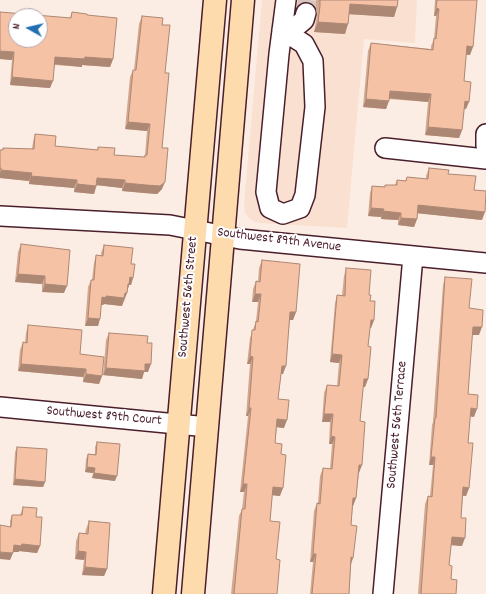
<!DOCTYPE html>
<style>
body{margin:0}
#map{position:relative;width:486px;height:594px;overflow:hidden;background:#fcede4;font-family:Dekko,sans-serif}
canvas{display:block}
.north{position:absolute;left:8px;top:8px;width:40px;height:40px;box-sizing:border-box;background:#fff;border:1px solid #b7a5aa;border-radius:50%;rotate:278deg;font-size:11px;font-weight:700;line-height:16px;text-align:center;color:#4a1f2b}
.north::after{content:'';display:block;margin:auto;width:14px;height:18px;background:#1f6fb2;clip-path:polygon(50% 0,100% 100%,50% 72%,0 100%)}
</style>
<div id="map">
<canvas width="486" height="594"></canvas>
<div class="north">N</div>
</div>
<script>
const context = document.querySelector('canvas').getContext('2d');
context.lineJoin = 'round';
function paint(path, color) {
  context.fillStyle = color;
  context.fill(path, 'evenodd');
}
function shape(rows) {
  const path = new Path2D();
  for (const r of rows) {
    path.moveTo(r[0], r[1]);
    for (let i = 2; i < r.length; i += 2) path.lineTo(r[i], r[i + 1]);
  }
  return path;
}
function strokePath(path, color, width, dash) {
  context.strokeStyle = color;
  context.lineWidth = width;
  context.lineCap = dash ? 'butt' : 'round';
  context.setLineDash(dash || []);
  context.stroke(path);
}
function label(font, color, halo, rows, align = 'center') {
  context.font = font + ' Dekko,sans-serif';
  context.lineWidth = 4;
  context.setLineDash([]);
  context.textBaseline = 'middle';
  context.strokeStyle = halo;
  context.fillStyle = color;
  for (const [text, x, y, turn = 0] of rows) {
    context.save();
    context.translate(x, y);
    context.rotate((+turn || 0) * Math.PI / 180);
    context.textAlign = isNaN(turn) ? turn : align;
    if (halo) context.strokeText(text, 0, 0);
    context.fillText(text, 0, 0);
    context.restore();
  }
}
paint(shape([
 [262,0,417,0,415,43,364,39,347,228,260,223,255,222,249,218,245,213,244,204]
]), '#fae0d1');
strokePath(shape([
 [306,13,307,0]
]), '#d8c4bf', 19, [19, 10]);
const minor = shape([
 [282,30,304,44,313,61,315,107,305,195,300,208,283,214,270,208,266,192,279,54,286,0],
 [282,30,298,25,304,20,306,13],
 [486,134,486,146],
 [385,148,486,159],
 [0,216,170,225,240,239,486,263],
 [0,407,208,427],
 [383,594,413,256]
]);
const major = shape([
 [164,594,215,0],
 [193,594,243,0]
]);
strokePath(minor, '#4a1f2b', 22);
strokePath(major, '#4a1f2b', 25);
strokePath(minor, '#fff', 19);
strokePath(major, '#fedbac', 22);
paint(shape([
 [316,0,398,0,397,7,394,17,349,14,345,34,314,32,317,16,316,9],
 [435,0,477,0,470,55,466,55,464,81,466,109,464,109,462,130,459,138,425,135,428,102,389,99,386,109,363,107,368,51,371,43,431,49,431,46,434,39,436,16,434,16],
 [72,12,87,15,113,59,110,67,82,65,82,67,55,65,50,88,10,85,12,60,0,59,70,18],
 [142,16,162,25,165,73,162,148,162,189,157,194,143,193,122,191,122,188,97,185,94,194,74,192,74,188,29,184,29,181,0,178,0,150,2,150,3,148,32,149,33,142,35,134,55,146,97,150,98,147,114,155,144,157,145,155,147,131,125,129,130,77,133,70,134,70,139,24],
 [429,168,448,174,474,190,482,220,417,213,417,219,414,227,398,225,398,220,381,219,381,217,368,216,370,193,372,186,385,187,385,185,395,185,397,180,405,181,407,177,426,179,426,176],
 [21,244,64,293,42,292,42,284,15,282,18,252],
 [104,245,131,264,133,278,131,285,129,285,124,301,123,301,122,306,104,304,103,305,101,305,98,326,85,326,88,287,91,280,92,280,94,263,96,255,101,255,101,253],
 [262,260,296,312,293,320,290,320,283,374,281,374,278,399,284,428,277,427,275,443,281,454,280,496,272,495,270,521,276,559,277,594,231,594,239,516,242,509,244,492,240,492,248,416,246,416,250,364,247,364,250,338,256,321,258,302,252,302,253,289,256,281,258,282,259,268],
 [346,268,369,295,374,320,371,328,370,328,368,346,368,379,365,387,363,387,360,421,359,473,356,498,353,506,351,525,353,558,351,565,349,594,310,594,313,562,310,562,314,511,317,503,318,503,320,476,323,468,330,469,332,444,329,444,330,422,322,422,324,393,327,385,337,386,339,363,330,362,335,303,337,295,342,295,344,276],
 [445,277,469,308,479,335,472,335,468,394,474,417,470,416,468,443,469,488,466,496,463,496,461,518,462,546,451,545,449,565,451,579,456,594,418,594,425,504,428,496,430,496,433,465,429,465,432,425,433,422,443,285],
 [28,325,80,354,102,376,99,384,83,382,83,377,18,371,20,350,23,342,25,343,26,333],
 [109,333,147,343,148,372,144,372,142,379,103,375,106,340],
 [97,442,115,481,92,478,93,473,85,472,86,459,88,454,95,454,95,447],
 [17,447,45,482,43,487,13,485,15,452],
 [23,507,36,517,40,546,37,553,19,551,19,552,13,552,10,560,10,521,12,515,20,515],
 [89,521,107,569,104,576,82,575,84,560,75,559,76,541,79,533,85,534,86,529]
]), '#d4a78f');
paint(shape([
 [350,4,397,7,394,17,346,14],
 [436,8,439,9,436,16,434,16],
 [318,22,348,24,345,34,314,32],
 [467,46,473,47,470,55,464,54],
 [0,51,14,52,12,60,0,59],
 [55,57,85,57,113,59,110,67,82,65,82,67,53,64],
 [12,77,53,81,50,88,10,85],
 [390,91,431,94,428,102,387,98],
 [366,99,389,101,386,109,363,107],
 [465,101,469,102,466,109,462,109],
 [128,122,150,124,147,131,125,129],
 [428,127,462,130,459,138,425,135],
 [1,170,32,173,29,181,0,178,0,173],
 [31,176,77,180,74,188,29,184],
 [97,178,125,180,122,188,95,185],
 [165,182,162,189,157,194,122,191,125,183],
 [77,184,96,186,94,194,74,192],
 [418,205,485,212,482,220,415,213],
 [371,208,384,209,381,217,368,216],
 [383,211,401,213,398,220,381,219],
 [401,218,417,219,414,227,398,225],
 [18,274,45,276,42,284,15,282],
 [130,277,133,278,131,285,129,285,127,292,125,292],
 [45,284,67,286,64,293,42,292],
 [125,293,127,293,122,306,104,304,103,305,99,305,102,297,106,296],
 [255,294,261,294,258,302,252,302],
 [290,312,296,312,293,320,287,320],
 [88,318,100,319,98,326,85,326],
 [371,320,374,320,371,328,368,327],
 [473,327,482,327,479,335,470,335],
 [332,354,342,355,339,363,330,362],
 [250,356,253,357,250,364,247,364],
 [21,364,86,369,83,377,18,371],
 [145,364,151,364,148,372,144,372,142,379,103,375,106,368],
 [282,366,286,366,283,374,279,374],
 [86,374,102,376,99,384,83,382],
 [364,379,368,379,365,387,361,387],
 [249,408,251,408,248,416,246,416],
 [471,408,477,409,474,417,468,416],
 [324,414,333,414,330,422,322,422],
 [277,419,287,420,284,428,275,427],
 [331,436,335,437,332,444,329,444],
 [431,457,435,457,433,465,429,465],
 [359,465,362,465,359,473,356,473],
 [87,467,95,468,93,473,85,472],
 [94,473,117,476,115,481,92,478],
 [15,479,45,482,43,487,13,485],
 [243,484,247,484,244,492,240,492],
 [273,487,283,488,280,496,270,495],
 [463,487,469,488,466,496,460,495],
 [353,498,356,498,353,506,351,506],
 [452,537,465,538,462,546,449,545],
 [22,544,40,546,37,553,19,551,19,552,11,552,14,545],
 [78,551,86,552,84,560,75,559],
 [0,552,13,553,10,560,0,559],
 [313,554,316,554,313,562,310,562],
 [351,557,353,558,350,565],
 [85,567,107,569,104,576,82,575]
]), '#ac8874');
const building = shape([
 [320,0,398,0,397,7,350,4,348,24,318,22,320,6,320,0],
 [437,0,477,0,473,47,467,46,464,81,471,82,469,102,465,101,462,130,428,127,431,94,390,91,389,101,366,99,371,43,433,50,434,38,436,39,439,9,436,8,437,0],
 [0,12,71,18,72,12,87,14,87,15,117,18,113,59,85,57,84,59,55,57,53,81,12,77,14,52,0,51,0,12],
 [16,16,40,16,40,40,16,40,16,16],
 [142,16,163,18,162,25,170,25,165,73,169,73,162,148,168,148,165,182,160,186,146,185,125,183,125,180,97,178,96,186,77,184,77,180,31,176,32,173,1,170,1,168,0,168,0,150,3,150,3,148,34,149,35,134,56,136,55,146,98,150,98,147,115,148,114,155,145,157,145,155,147,155,150,124,128,122,133,70,136,70,142,16],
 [429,168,449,170,448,174,476,176,474,190,486,191,485,212,418,205,417,219,401,218,401,213,383,211,384,209,371,208,372,186,385,187,385,185,397,185,397,180,406,181,407,177,428,179,429,168],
 [21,244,70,250,67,286,45,284,45,276,18,274,21,244],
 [104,245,133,248,131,264,135,264,133,278,130,277,129,284,128,284,127,293,125,293,124,298,106,296,106,298,102,297,100,319,88,318,91,280,94,280,96,255,103,256,104,245],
 [262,260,300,264,296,312,290,312,286,366,282,366,278,399,289,400,287,420,277,419,275,443,282,444,281,454,286,455,283,488,273,487,270,521,280,522,276,559,280,560,277,594,234,594,242,509,245,509,247,484,243,484,251,408,249,408,253,357,250,356,252,330,255,330,256,321,258,322,261,294,255,294,256,281,260,282,262,260],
 [346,268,371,270,369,295,371,295,370,301,375,301,374,320,371,320,368,346,371,347,368,379,364,379,360,421,365,422,362,465,359,465,356,498,353,498,351,525,357,526,353,558,351,557,349,594,312,594,316,554,313,554,317,503,320,504,323,468,332,469,335,437,331,436,333,414,324,414,327,385,339,386,342,355,332,354,337,295,345,296,346,268],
 [445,277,472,279,469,308,483,310,482,327,473,327,468,394,478,395,477,409,471,408,468,443,473,443,469,488,463,487,461,518,466,518,465,538,452,537,449,565,452,566,451,579,457,580,456,594,421,594,428,496,432,497,435,457,431,457,435,418,436,418,445,277],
 [28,325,82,330,80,354,104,357,102,376,86,374,86,369,21,364,23,342,27,343,28,325],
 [109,333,148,336,147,343,152,343,151,364,145,364,145,371,106,368,109,333],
 [97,442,120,444,117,476,94,473,95,468,87,467,88,454,96,455,97,442],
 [17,447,47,449,45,482,15,479,17,447],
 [23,507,37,508,36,517,42,517,40,546,22,544,21,546,14,545,13,553,0,552,0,525,11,527,12,515,22,515,23,507],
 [89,521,110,523,107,569,85,567,86,552,78,551,79,533,88,534,89,521]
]);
paint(building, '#f6c2a6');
strokePath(building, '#ac8874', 1);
label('14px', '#4a1f2b', '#fff', [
 ["Southwest 89th Avenue",279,241,7],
 ["Southwest 56th Street",189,297,-85],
 ["Southwest 89th Court",104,417,5],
 ["Southwest 56th Terrace",398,425,-85]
]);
</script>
